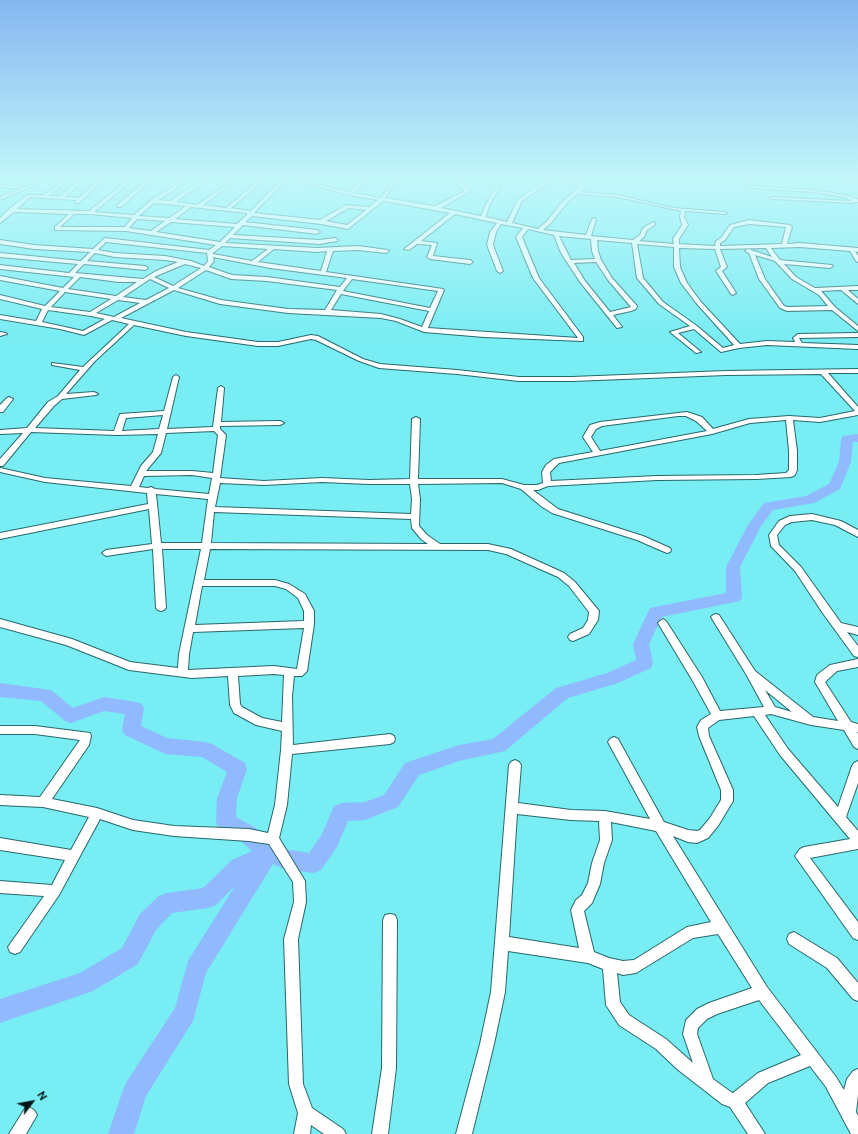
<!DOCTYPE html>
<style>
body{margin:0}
#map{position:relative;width:858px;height:1134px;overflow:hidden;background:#78edf3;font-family:Ubuntu,sans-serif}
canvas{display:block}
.north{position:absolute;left:12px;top:1082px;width:40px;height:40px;-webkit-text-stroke:3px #78edf3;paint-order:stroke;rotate:58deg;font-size:11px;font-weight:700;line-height:16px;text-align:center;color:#001617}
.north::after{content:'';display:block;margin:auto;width:14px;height:18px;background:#001617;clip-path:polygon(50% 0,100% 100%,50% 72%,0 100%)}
</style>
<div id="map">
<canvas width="858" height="1134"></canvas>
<div class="north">N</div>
</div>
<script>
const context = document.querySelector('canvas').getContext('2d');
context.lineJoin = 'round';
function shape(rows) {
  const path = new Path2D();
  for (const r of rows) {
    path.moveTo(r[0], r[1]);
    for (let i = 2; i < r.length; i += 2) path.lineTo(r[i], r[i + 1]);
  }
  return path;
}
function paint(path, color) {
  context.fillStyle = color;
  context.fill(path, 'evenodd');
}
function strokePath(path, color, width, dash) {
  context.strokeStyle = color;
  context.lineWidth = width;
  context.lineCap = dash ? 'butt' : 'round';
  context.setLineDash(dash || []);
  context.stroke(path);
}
paint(shape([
 [858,434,858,442,853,442,851,462,840,489,814,503,773,510,761,526,740,567,742,597,740,601,662,617,649,644,653,663,651,668,618,683,568,698,505,751,459,761,419,775,398,807,365,820,348,821,337,847,321,870,314,873,284,869,273,864,206,973,193,1021,146,1096,134,1134,108,1134,123,1090,127,1081,175,1008,188,961,235,886,216,905,208,908,172,913,156,930,138,964,93,991,0,1023,0,999,80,973,122,948,140,914,159,896,167,893,203,888,232,860,252,851,242,842,219,828,216,822,217,798,227,772,202,757,165,754,125,735,122,730,125,714,104,711,71,723,65,721,41,701,0,697,0,683,51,690,73,708,104,697,141,703,144,708,141,726,167,738,205,742,212,744,245,763,247,769,237,798,236,817,256,828,276,846,284,849,309,853,322,834,334,806,341,803,365,802,384,795,405,763,459,745,493,739,556,688,607,673,636,660,633,644,650,608,726,593,726,567,748,525,764,503,806,496,829,484,839,462,841,439,843,436,858,434]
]), '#90bafd');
const minor = shape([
 [40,180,47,180,0,200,0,197,20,189,0,187,0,185,25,187,40,180],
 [64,180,69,180,49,196,60,196,80,180,85,180,65,197,79,198,97,180,102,180,79,203,75,203,76,200,30,197,17,209,89,211,128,180,133,180,94,212,134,215,151,200,183,180,189,180,158,200,170,201,202,180,207,180,176,202,197,205,233,180,238,180,203,205,226,208,260,180,265,180,231,208,251,211,281,180,286,180,254,213,320,220,346,205,369,207,378,200,349,195,292,180,301,180,348,192,365,180,370,180,353,193,381,198,393,180,397,180,385,198,435,206,465,191,453,180,458,180,469,189,469,192,441,208,481,216,485,206,496,187,498,186,500,187,489,206,486,217,507,222,518,199,543,182,556,180,547,184,522,201,512,223,538,229,547,221,562,202,581,186,557,180,568,180,587,184,587,186,580,192,618,195,673,208,725,212,727,213,725,214,685,211,684,217,688,225,679,239,679,244,715,246,716,241,721,238,730,225,749,220,790,225,792,227,787,244,800,243,858,248,858,252,855,251,858,256,858,262,856,261,850,251,800,247,771,248,780,260,832,265,833,266,830,268,784,264,796,277,815,288,858,286,858,290,848,290,858,299,858,304,841,290,821,291,835,307,858,326,858,331,832,310,787,311,780,308,759,279,749,253,745,251,748,249,772,257,766,248,720,249,727,267,722,271,736,293,733,295,731,294,716,271,721,267,715,249,679,248,680,267,687,283,701,302,740,344,767,341,795,342,793,338,798,334,858,333,858,337,799,338,802,343,858,345,858,349,767,345,739,348,721,352,694,329,678,333,701,352,696,353,670,332,690,326,659,304,637,278,632,243,597,240,598,251,601,260,612,278,637,306,636,309,631,311,613,315,622,327,617,328,580,282,561,253,554,235,528,229,522,237,539,278,583,337,583,341,484,337,424,332,396,321,381,318,288,313,220,304,174,290,121,318,186,332,258,342,278,342,311,335,318,336,363,359,380,364,457,370,519,377,572,377,726,371,858,369,858,373,828,373,858,407,858,415,820,422,793,420,797,451,797,470,795,475,791,477,756,479,657,480,548,486,538,490,533,490,558,509,643,536,670,548,671,550,670,552,667,553,637,540,552,513,541,506,521,489,502,483,418,484,420,499,419,526,427,535,440,544,488,544,511,549,564,573,575,582,599,611,598,620,589,634,573,641,570,640,568,637,570,634,583,628,588,620,589,612,569,586,558,577,506,554,488,550,210,549,204,580,275,580,289,584,305,594,314,611,314,624,307,671,302,676,294,676,292,696,293,745,390,734,394,736,395,739,394,742,390,744,292,754,287,805,279,838,305,881,306,902,298,939,303,1084,312,1108,343,1129,346,1134,324,1134,311,1125,310,1134,294,1134,298,1113,289,1084,284,939,294,902,293,882,269,844,249,841,174,836,133,830,100,819,59,895,20,952,15,954,10,952,8,947,44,896,0,893,0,881,52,885,65,860,0,850,0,838,71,850,89,817,43,807,0,805,0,795,40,797,80,740,35,734,0,734,0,726,35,726,90,733,91,736,89,745,52,799,97,808,133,820,174,826,249,829,268,833,275,805,281,750,282,731,256,725,234,713,230,705,228,676,192,678,129,670,66,645,0,627,0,619,72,639,130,662,178,668,179,654,201,549,162,549,166,608,164,610,161,611,158,610,156,608,153,549,106,556,102,553,106,550,152,544,149,509,0,539,0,533,148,504,147,493,45,482,0,472,0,468,45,478,131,486,141,466,153,452,158,434,117,435,31,432,3,466,0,466,0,459,23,433,0,434,0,430,27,428,48,402,58,396,80,370,52,365,52,363,83,367,129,324,112,320,84,335,60,329,0,319,0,315,36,321,42,309,0,299,0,295,45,306,60,291,0,280,0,276,63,288,74,277,0,269,0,265,69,273,78,264,0,257,0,253,81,261,90,252,34,249,0,244,0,240,34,245,93,249,105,238,209,250,216,245,126,231,55,230,55,227,69,214,14,212,0,223,0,218,9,209,27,195,44,195,64,180],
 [577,194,618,197,681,211,680,217,682,225,673,239,674,244,639,241,644,237,647,230,655,225,655,223,653,222,643,228,640,235,633,240,591,236,596,219,594,218,592,219,586,235,543,230,551,223,566,204,577,194],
 [383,201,450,213,404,249,409,250,417,244,432,245,427,257,430,259,470,264,473,262,470,260,433,256,437,243,421,241,455,214,497,223,490,232,487,245,497,271,500,273,503,271,493,245,496,232,501,224,523,228,516,237,533,278,578,338,428,328,444,290,443,289,326,272,333,251,358,250,386,253,389,251,388,250,358,246,317,248,225,243,230,238,320,244,337,241,338,240,335,238,320,240,233,235,243,225,317,234,320,232,317,230,245,222,252,216,321,224,348,229,383,201],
 [154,203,186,206,169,218,139,216,154,203],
 [191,207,247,213,247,215,237,224,175,219,191,207],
 [349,208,366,210,347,225,326,221,349,208],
 [74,214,90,214,132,218,125,227,60,227,74,214],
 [137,219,165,221,151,231,129,228,137,219],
 [171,222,235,227,220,242,156,232,171,222],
 [749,224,786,227,782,244,720,246,720,243,725,240,734,227,749,224],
 [559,236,591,239,592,251,595,259,571,260,559,236],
 [106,242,207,253,208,261,204,266,191,261,165,256,115,253,98,250,106,242],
 [637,244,674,247,674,267,681,283,697,304,734,345,723,348,697,326,663,302,643,278,637,244],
 [222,246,268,249,252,261,213,254,213,253,222,246],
 [274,249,317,252,327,251,321,271,258,262,274,249],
 [95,253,115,257,165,260,178,262,156,271,143,279,75,273,84,264,145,270,148,268,145,266,87,261,95,253],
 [755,255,775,261,792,279,819,295,828,306,788,307,784,306,765,279,755,255],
 [213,257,270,268,347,278,340,287,267,277,232,275,209,267,214,261,213,257],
 [596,262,608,280,631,307,610,312,585,281,574,263,596,262],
 [185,264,201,268,173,286,154,277,185,264],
 [206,270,231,279,267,281,337,290,325,310,288,309,221,300,178,288,206,270],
 [80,277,119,282,137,282,116,296,68,289,80,277],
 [150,279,169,288,146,300,123,297,150,279],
 [352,279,438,291,430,308,343,291,352,279],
 [65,292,111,299,90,312,51,307,65,292],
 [341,294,429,311,422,327,400,319,381,314,331,310,341,294],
 [118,300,140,303,114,317,96,313,118,300],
 [48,310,91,316,105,319,83,331,42,322,48,310],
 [134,325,186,336,258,346,278,346,311,339,316,340,359,361,379,368,457,374,519,381,572,381,726,375,821,374,855,411,820,418,789,416,749,419,713,429,702,417,687,412,600,422,590,425,583,437,593,452,554,459,546,465,542,472,543,483,537,485,524,485,502,479,418,479,420,419,416,417,412,419,410,479,369,480,322,478,264,481,220,478,226,435,220,429,220,426,280,425,284,423,280,421,221,422,224,388,221,386,218,388,213,427,167,429,179,377,176,375,173,377,164,411,120,414,114,431,35,428,54,406,62,399,96,395,98,394,94,392,66,394,95,361,134,325],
 [163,415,159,429,122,431,126,418,163,415],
 [678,416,686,416,696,421,707,431,600,451,591,437,596,429,602,426,678,416],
 [786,420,789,451,789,470,786,473,756,475,657,476,551,481,550,472,559,463,712,434,750,423,786,420],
 [214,431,218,435,213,473,192,471,146,471,161,453,166,433,214,431],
 [192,475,212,478,209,494,155,489,151,487,148,488,139,487,144,476,192,475],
 [322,482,369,484,410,484,412,499,411,514,215,507,220,483,264,485,322,482],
 [156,494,208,499,202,543,161,543,156,494],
 [214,512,411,519,412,528,421,539,428,544,211,543,214,512],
 [202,586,275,586,286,589,298,598,304,611,304,621,195,625,202,586],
 [304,628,297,669,274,666,188,670,189,654,193,632,304,628],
 [274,674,284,675,282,722,262,718,242,707,240,704,238,676,274,674],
 [146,180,151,180,121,207,117,207,117,205,146,180],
 [747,180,751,180,751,184,753,186,813,190,845,195,858,199,858,202,855,202,853,203,772,199,770,198,770,197,852,201,844,197,813,192,752,188,747,185,747,180],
 [822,180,858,181,858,183,824,181,822,180],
 [0,332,6,333,7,334,0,336,0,332],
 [9,397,13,399,3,412,0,412,0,405,7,398,9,397],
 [812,514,841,521,858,530,858,537,835,525,812,520,792,522,785,525,777,535,779,545,801,567,841,623,858,627,858,635,847,632,858,646,858,657,854,656,822,612,795,571,771,546,769,535,779,521,790,516,812,514],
 [716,614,719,615,755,671,813,717,838,721,815,682,817,675,830,665,858,659,858,667,837,671,825,682,851,722,858,724,858,732,857,732,858,734,858,749,854,747,844,730,811,725,771,714,765,715,788,749,838,807,852,766,854,763,858,761,858,783,846,817,858,831,858,849,810,858,858,922,858,940,853,938,795,856,800,849,804,847,850,839,780,755,754,716,719,720,708,728,709,736,733,790,733,801,718,826,708,838,697,843,688,842,673,836,767,987,836,1077,844,1090,847,1079,853,1071,858,1069,858,1095,856,1112,858,1116,858,1134,851,1134,826,1087,810,1066,768,1083,745,1103,765,1134,748,1134,730,1107,722,1104,677,1069,656,1049,619,1025,606,1005,603,969,588,963,508,951,505,992,494,1044,472,1134,456,1134,480,1044,491,992,509,765,511,762,515,760,519,762,521,765,518,803,571,810,605,811,650,819,608,742,610,739,614,737,618,739,664,822,688,830,697,831,700,830,710,818,721,800,721,790,699,736,697,727,701,720,711,714,694,683,658,623,660,621,663,619,666,621,702,677,720,711,764,707,746,674,711,617,713,615,716,614],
 [765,690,792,712,775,707,765,690],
 [517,814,571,820,599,821,600,840,592,863,588,883,582,895,576,900,571,910,579,948,509,937,517,814],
 [611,822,656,831,711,922,687,927,634,960,623,961,609,958,594,952,584,911,592,903,600,884,604,863,612,840,611,822],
 [718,934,752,988,709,1003,697,1009,686,1020,683,1034,693,1063,666,1039,629,1015,620,1002,617,973,623,975,636,973,693,938,718,934],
 [759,1000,801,1055,758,1073,733,1093,731,1092,713,1079,697,1034,698,1028,707,1019,717,1014,759,1000],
 [390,914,395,915,397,920,396,1068,388,1134,372,1134,382,1068,383,920,385,915,390,914],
 [794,932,837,958,858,983,858,1001,853,999,827,968,789,944,787,939,789,934,794,932],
 [29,1107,34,1110,37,1115,26,1134,9,1134,24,1110,29,1107]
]);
strokePath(minor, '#28686b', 2);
paint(minor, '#fff');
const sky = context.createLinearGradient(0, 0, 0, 339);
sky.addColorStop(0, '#85b6f0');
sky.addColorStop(0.53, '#c2f7fa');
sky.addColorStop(1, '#c2f7fa00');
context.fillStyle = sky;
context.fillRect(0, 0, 858, 339);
</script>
